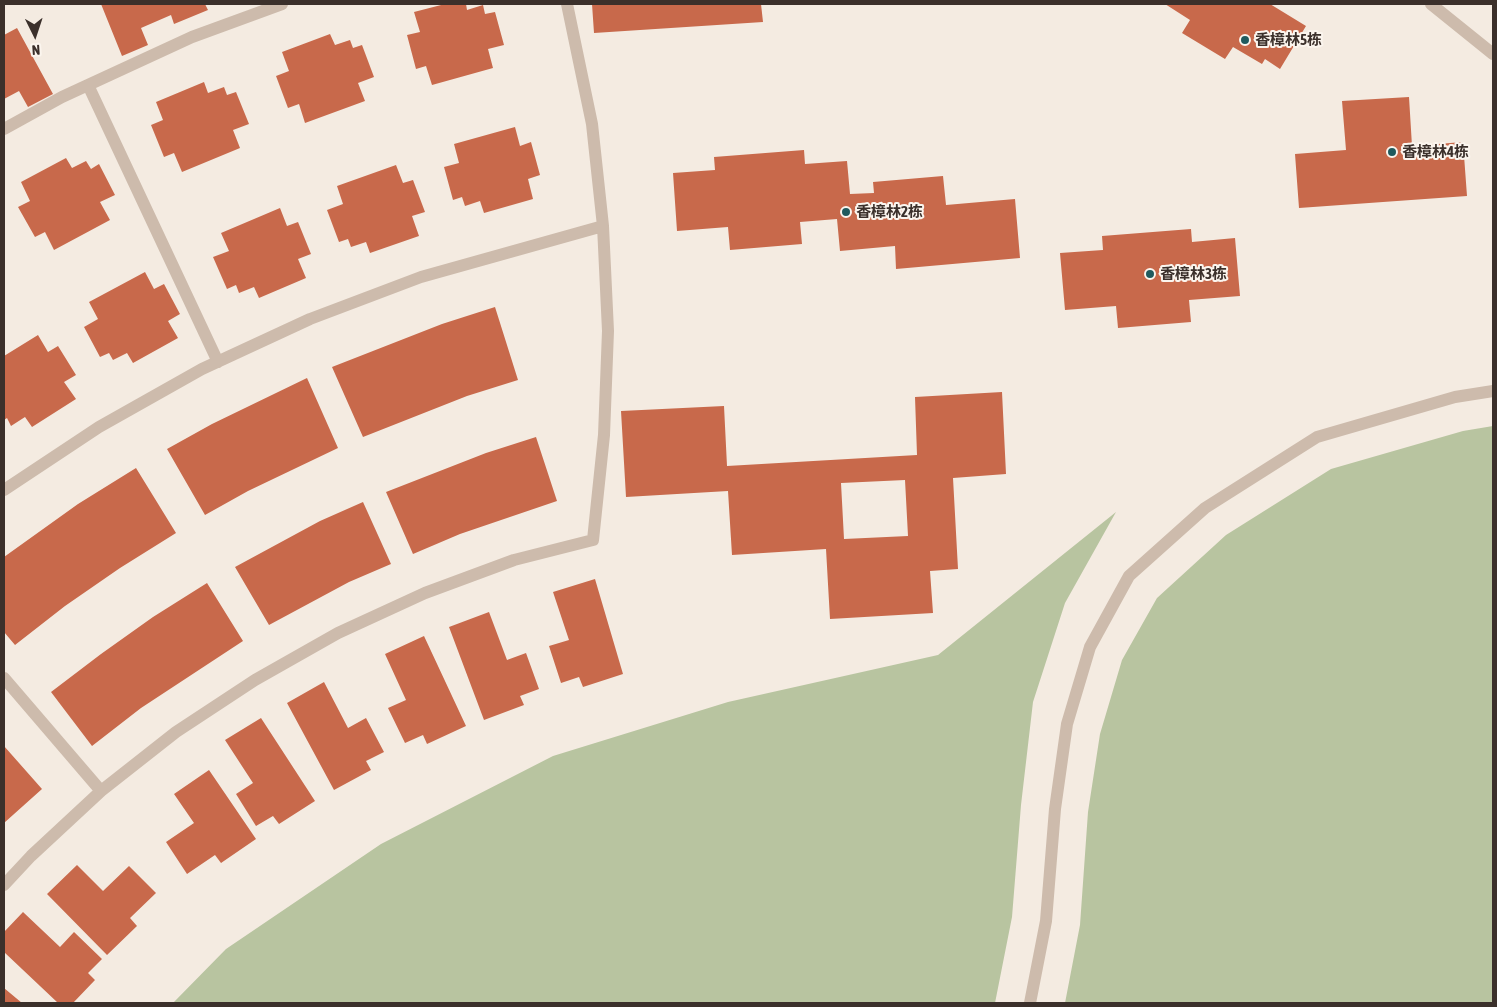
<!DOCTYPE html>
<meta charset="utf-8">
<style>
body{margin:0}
#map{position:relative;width:1497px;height:1007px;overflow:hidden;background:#f4ebe1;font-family:"Asap Condensed",sans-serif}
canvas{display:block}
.frame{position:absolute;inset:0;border:5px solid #3b302b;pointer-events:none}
.north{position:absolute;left:10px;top:10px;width:50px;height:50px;-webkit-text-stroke:4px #fbf5ee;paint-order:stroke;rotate:176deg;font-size:14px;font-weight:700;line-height:20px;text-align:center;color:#3b302b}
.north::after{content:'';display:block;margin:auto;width:18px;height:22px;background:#3b302b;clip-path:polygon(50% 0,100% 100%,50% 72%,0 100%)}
</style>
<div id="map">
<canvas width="1497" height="1007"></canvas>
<div class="frame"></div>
<div class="north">N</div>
</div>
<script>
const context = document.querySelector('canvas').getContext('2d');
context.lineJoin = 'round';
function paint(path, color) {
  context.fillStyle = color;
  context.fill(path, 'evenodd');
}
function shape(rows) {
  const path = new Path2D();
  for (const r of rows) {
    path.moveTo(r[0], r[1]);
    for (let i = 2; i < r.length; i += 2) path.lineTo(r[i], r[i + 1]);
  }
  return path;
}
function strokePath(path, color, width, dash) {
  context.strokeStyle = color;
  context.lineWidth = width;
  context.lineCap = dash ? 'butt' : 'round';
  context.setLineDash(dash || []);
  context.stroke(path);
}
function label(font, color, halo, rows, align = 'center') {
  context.font = font + ' "Asap Condensed","Noto Sans SC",sans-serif';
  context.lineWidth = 4;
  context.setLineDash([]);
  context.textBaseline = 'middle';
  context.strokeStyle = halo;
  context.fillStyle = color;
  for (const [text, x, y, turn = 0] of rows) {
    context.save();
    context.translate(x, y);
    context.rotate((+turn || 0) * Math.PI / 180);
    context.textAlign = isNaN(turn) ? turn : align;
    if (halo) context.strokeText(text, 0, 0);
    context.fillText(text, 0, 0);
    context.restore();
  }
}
paint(shape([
 [1493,426,1493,1003,1065,1003,1080,925,1088,812,1100,734,1122,660,1157,598,1226,535,1331,469,1463,431],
 [1116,512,1065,603,1033,702,1021,805,1012,917,995,1003,173,1003,226,949,381,844,553,756,728,702,938,655]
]), '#b8c4a0');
paint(shape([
 [101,4,205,4,208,10,174,24,171,15,141,28,148,45,122,56],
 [445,4,466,4,467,10,483,5,485,14,495,12,504,45,488,49,493,68,432,85,426,66,416,69,407,35,420,32,414,12],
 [592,4,761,4,763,22,594,33],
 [1165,4,1270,4,1306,26,1280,69,1265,59,1262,64,1233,47,1225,59,1182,33,1190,20],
 [17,28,53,94,28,107,19,91,4,99,4,35],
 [330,34,335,45,350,40,353,48,362,45,374,77,358,83,365,101,305,123,299,104,288,108,276,76,289,71,282,52],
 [204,82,208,93,224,87,227,95,236,92,249,124,233,130,240,148,182,172,174,153,164,157,151,125,163,120,156,102],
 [1409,97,1412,146,1463,142,1467,196,1299,208,1295,154,1346,150,1342,101],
 [515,127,520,146,531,142,540,175,528,179,533,199,484,213,480,201,465,206,462,197,453,200,444,167,459,163,454,144],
 [804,150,805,164,847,161,850,194,874,193,873,182,943,176,946,205,1015,199,1020,258,896,269,895,246,840,251,837,219,800,222,802,244,730,250,728,227,677,231,673,173,715,170,714,157],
 [66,158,72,168,86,161,91,169,99,164,115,195,100,202,110,220,54,250,45,232,35,237,18,207,30,201,21,182],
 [396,165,403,183,413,180,425,212,412,216,419,236,370,253,366,242,351,247,348,239,339,242,327,210,343,204,337,186],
 [280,208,287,226,298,222,311,254,298,259,306,278,259,298,254,287,239,293,236,285,227,289,213,257,229,251,221,233],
 [1191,229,1192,242,1235,238,1240,296,1189,300,1191,322,1118,328,1116,306,1065,310,1060,253,1103,250,1102,236],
 [145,272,154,289,164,284,180,314,168,321,178,338,133,363,127,353,113,360,109,353,100,357,84,327,98,319,89,302],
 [495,307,518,380,467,396,363,437,332,367,442,324],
 [38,335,48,352,58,346,76,375,64,382,76,399,32,427,25,417,11,426,7,418,4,420,4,356],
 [307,378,338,448,248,491,205,515,167,449,212,424],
 [1002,392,1006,474,953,478,958,569,930,571,933,613,830,619,826,549,732,555,728,491,626,497,621,411,724,406,727,466,917,455,915,397],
 [905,480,908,536,844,539,841,483],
 [536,437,557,501,460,534,413,554,386,492,486,453],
 [136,468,176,533,120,568,65,606,15,645,4,632,4,557,78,504],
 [363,502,391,564,349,582,269,625,235,567,320,521],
 [595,579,623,674,583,687,579,677,561,683,549,646,569,640,553,592],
 [207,583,243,641,141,708,92,746,51,692,101,654,153,617],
 [489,612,507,660,526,653,539,689,520,696,524,705,484,720,449,627],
 [424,636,466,726,427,744,423,735,405,743,388,708,406,700,385,654],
 [324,682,348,728,366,718,384,752,366,761,371,770,334,790,287,703],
 [261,718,315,801,279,824,273,816,256,826,236,794,253,783,225,740],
 [4,746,42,789,4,823],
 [209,770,256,839,221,863,215,855,187,874,166,842,194,823,174,794],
 [77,865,103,891,129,866,156,893,130,918,137,926,107,955,47,894],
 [23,912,60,947,74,932,102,959,88,973,95,980,73,1003,58,1003,4,952,4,932],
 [4,988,22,1003,4,1003]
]), '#c8694b');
strokePath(shape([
 [88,85,218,362],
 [4,129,62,97,192,37,282,4],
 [4,490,99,427,202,369,310,319,421,277,603,226],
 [4,678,101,791],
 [4,885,31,856,101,791,176,732,255,680,338,633,425,593,514,560,593,540,604,435,608,331,603,226,592,124,567,4]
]), '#cdbbac', 12);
strokePath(shape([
 [1431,4,1493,54],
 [1030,1003,1046,921,1055,809,1067,724,1090,647,1129,576,1205,508,1317,437,1455,397,1493,391]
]), '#cdbbac', 12);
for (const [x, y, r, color] of [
 [1245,40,5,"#1f5a5e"],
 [1392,152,5,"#1f5a5e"],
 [846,212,5,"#1f5a5e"],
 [1150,274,5,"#1f5a5e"]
]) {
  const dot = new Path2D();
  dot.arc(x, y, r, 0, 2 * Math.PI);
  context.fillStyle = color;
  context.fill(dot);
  strokePath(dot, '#fbf5ee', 2);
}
label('bold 15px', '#3b302b', '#fbf5ee', [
 ["香樟林5栋",1255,40],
 ["香樟林4栋",1402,152],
 ["香樟林2栋",856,212],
 ["香樟林3栋",1160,274]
], 'left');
</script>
